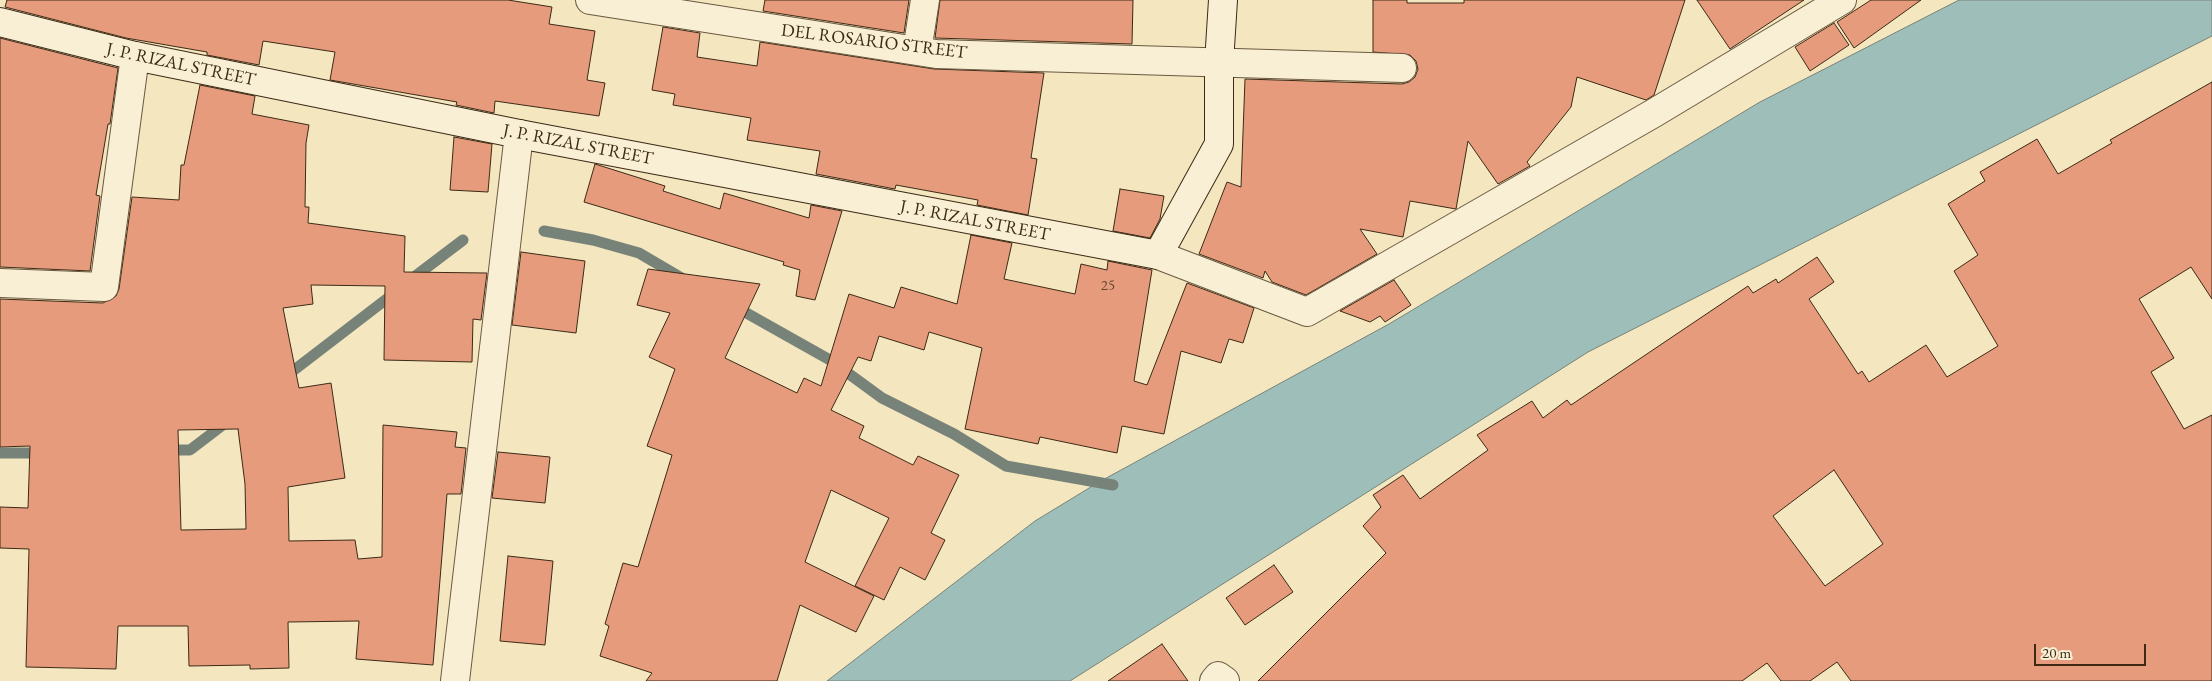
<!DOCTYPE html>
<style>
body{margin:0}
#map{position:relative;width:2212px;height:681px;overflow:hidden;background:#f4e6bf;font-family:"EB Garamond",serif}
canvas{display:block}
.scale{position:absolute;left:2034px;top:644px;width:112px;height:22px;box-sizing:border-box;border:2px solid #3c2a15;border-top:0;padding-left:6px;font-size:15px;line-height:18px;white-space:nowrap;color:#3c2a15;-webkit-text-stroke:4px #f8efd5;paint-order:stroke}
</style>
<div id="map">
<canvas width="2212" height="681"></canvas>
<div class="scale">20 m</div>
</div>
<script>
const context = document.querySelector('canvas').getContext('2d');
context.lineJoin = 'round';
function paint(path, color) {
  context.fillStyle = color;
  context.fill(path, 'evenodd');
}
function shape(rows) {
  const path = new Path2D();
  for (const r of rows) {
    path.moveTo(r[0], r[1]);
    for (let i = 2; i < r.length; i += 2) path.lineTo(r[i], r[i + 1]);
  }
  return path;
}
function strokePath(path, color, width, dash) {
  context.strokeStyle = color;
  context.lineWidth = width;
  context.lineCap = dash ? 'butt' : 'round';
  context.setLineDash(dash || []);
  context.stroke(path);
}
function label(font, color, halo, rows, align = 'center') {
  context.font = font + ' "EB Garamond",serif';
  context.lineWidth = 4;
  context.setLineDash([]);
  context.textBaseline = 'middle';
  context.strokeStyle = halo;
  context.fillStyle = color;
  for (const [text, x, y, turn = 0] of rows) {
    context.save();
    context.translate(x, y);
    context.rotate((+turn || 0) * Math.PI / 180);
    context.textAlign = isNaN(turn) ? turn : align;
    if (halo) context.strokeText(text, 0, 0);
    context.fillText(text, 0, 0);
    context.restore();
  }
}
const water = shape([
 [1959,0,2212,0,2212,36,1588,352,1070,681,827,681,1035,521,1099,482,1389,324,1760,102,1959,0]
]);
paint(water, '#9ebeba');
strokePath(water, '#778378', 1);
strokePath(shape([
 [544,231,593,240,639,253,685,280],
 [409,281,463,240],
 [734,306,830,360,882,398,954,434,1006,466,1113,485],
 [285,377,397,291],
 [164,450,190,450,228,421],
 [0,453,43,453]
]), '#778378', 11);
const building = shape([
 [7,0,508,0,552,7,549,24,595,31,587,80,605,83,599,116,495,101,494,113,456,105,457,102,330,80,335,52,263,41,259,65,207,55,207,52,126,38,5,7,7,0],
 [765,0,909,0,904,33,763,11,765,0],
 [940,0,1133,0,1132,44,935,38,940,0],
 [1373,0,1407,0,1407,3,1464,3,1464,0,1685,0,1654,95,1646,100,1577,77,1571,107,1527,162,1530,166,1498,184,1468,141,1456,209,1410,201,1403,237,1360,229,1377,254,1306,295,1272,282,1265,271,1263,278,1199,254,1227,182,1241,187,1245,79,1402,84,1409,82,1415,77,1418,69,1416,61,1410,55,1373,52,1373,0],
 [1697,0,1804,0,1730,49,1697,0],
 [1871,0,1921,0,1854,48,1837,22,1871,0],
 [1834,23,1849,45,1810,71,1795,47,1834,23],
 [663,27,700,33,697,57,757,66,760,42,934,69,1044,73,1031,158,1037,159,1028,215,977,205,978,200,896,185,895,189,816,174,820,151,747,140,751,118,673,105,675,94,652,90,663,27],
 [0,38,118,68,110,124,108,124,96,195,100,196,90,271,0,267,0,38],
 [2212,82,2212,299,2191,267,2139,299,2174,358,2151,372,2184,429,2212,415,2212,681,1851,681,1837,662,1810,681,1781,681,1767,663,1742,681,1258,681,1386,553,1363,526,1381,507,1373,495,1403,475,1420,499,1488,450,1477,435,1532,401,1543,418,1567,400,1571,405,1748,286,1753,293,1776,279,1778,283,1817,257,1834,282,1809,299,1858,374,1862,371,1869,382,1926,345,1947,377,1998,346,1954,271,1978,255,1948,204,1985,181,1980,172,2037,139,2058,174,2112,143,2110,140,2212,82],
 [1834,470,1883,544,1825,586,1773,516,1834,470],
 [200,85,255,96,252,114,309,125,306,143,305,207,309,207,308,223,405,236,404,272,487,273,481,320,473,319,472,362,384,360,385,286,311,285,313,304,283,308,299,388,331,383,345,478,288,487,289,541,355,540,358,559,382,557,383,425,457,432,455,447,466,448,461,494,447,494,433,665,356,659,359,621,288,622,289,668,250,669,250,665,189,666,188,626,118,626,116,669,26,667,29,549,0,548,0,507,28,508,30,446,0,447,0,299,103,303,116,296,119,289,132,197,179,200,181,165,184,165,200,85],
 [238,429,245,484,246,529,181,530,178,430,238,429],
 [454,137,492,144,488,192,450,190,454,137],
 [595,164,665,186,663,191,720,209,724,193,809,218,811,205,842,211,815,300,796,296,800,270,783,265,784,262,584,202,595,164],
 [1120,189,1164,196,1160,219,1150,238,1113,231,1120,189],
 [971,235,1012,243,1004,279,1075,294,1081,264,1107,270,1108,261,1152,270,1134,381,1147,385,1187,283,1254,308,1243,343,1229,339,1221,363,1181,351,1164,434,1122,426,1117,453,1040,437,1038,444,965,429,982,348,929,332,924,350,879,336,871,361,858,357,831,410,864,426,859,438,913,465,918,456,959,475,931,533,945,540,925,580,900,567,884,600,855,586,889,518,831,490,805,562,874,596,856,632,800,605,777,681,646,681,652,673,600,656,609,626,605,624,623,563,638,567,672,455,647,446,675,369,649,357,670,313,637,305,648,269,760,284,725,358,797,393,804,378,821,386,849,294,894,308,901,287,957,304,971,235],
 [521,252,585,261,576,333,512,325,521,252],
 [1394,280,1411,305,1385,322,1380,316,1370,322,1340,311,1394,280],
 [498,452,550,457,545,503,492,498,498,452],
 [508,556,553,561,545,645,500,641,508,556],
 [1274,565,1293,592,1245,625,1226,598,1274,565],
 [1162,644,1188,681,1108,681,1162,644]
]);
paint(building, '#e59b7c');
strokePath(building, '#3c2a15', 1);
const street = shape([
 [590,0,936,54,1402,68],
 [917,51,925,0],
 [1158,255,1307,312,1654,113,1842,0],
 [0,283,104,287,135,56],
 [455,681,519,134],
 [1214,681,1218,676,1225,681]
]);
const secondary = shape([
 [0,22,135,56,519,134,1158,255,1219,144,1219,63,1223,0]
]);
strokePath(street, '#6a5940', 30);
strokePath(secondary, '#3c2a15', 30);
strokePath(street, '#f8efd5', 28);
strokePath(secondary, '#f8efd5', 28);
label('15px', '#66462f', null, [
 ["25",1108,286]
]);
label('18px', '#3c2a15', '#f8efd5', [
 ["DEL ROSARIO STREET",874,42,7],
 ["J. P. RIZAL STREET",181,65,12],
 ["J. P. RIZAL STREET",578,145,11],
 ["J. P. RIZAL STREET",975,221,11]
]);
</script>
